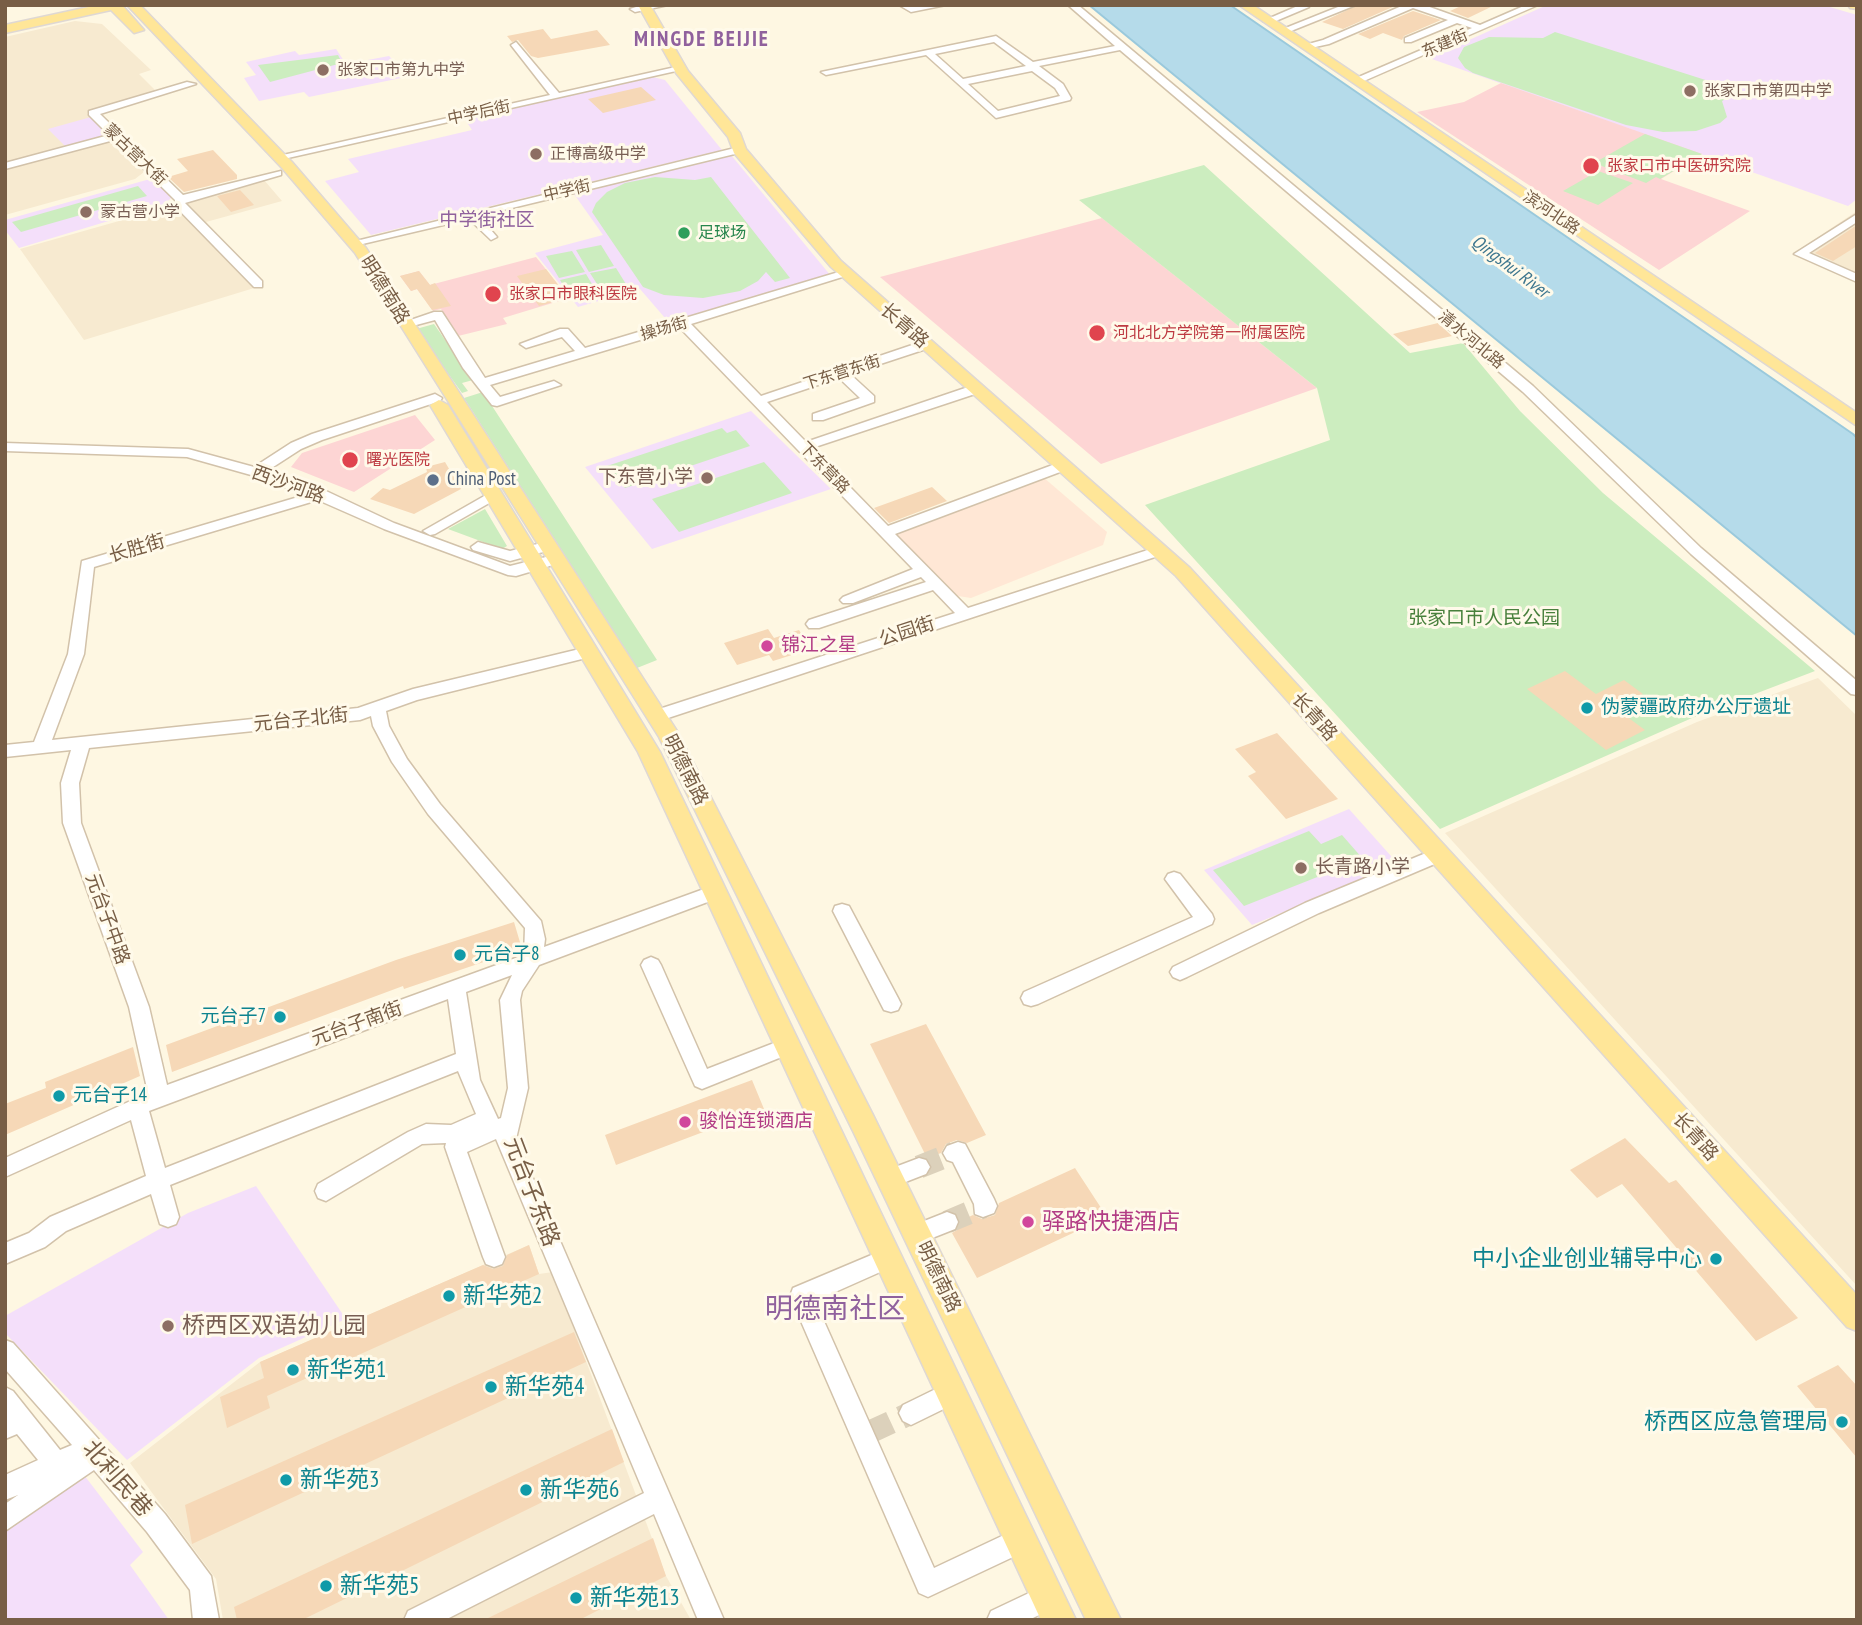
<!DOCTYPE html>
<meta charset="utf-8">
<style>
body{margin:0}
#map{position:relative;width:1862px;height:1625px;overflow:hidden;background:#fef7e2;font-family:"PT Sans Narrow",sans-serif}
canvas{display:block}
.frame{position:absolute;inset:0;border:7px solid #785e46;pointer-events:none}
</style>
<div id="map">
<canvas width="1862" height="1625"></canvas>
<div class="frame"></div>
</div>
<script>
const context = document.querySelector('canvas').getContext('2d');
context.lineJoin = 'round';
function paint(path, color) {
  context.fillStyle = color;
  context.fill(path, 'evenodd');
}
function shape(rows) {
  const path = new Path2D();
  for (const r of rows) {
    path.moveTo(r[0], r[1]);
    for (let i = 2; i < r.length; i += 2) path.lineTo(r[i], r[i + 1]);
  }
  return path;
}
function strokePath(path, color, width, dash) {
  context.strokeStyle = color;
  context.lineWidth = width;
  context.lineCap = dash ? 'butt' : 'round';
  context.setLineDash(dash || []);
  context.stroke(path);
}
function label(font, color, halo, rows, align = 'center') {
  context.font = font + ' "PT Sans Narrow","Noto Sans SC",sans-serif';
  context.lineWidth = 6;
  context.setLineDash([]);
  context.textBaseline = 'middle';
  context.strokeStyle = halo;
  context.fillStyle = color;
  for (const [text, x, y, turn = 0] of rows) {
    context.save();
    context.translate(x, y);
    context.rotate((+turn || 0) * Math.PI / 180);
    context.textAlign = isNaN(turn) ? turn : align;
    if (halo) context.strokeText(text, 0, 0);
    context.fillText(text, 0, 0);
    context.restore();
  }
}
paint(shape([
 [75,21,102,24,151,70,139,74,156,91,87,113,144,172,135,179,5,215,5,37],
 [264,180,282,201,206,222,264,285,84,340,20,249],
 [1857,211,1857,280,1794,253],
 [1818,678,1857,716,1857,1286,1445,833,1697,722],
 [529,1245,539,1274,553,1272,666,1576,691,1620,223,1620,216,1579,130,1463,260,1362]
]), '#f7ead0');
paint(shape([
 [1043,477,1107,532,1103,545,971,598,958,596,895,533]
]), '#ffe7d5');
paint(shape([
 [1547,5,1823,5,1857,15,1857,199,1848,206,1429,58],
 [336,49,346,64,389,56,395,62,390,64,401,78,309,97,304,92,259,101,244,78,256,75,246,62,295,51,299,55],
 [653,77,665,80,722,150,371,235,325,181,359,172,348,159,472,130,464,118],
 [91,117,108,134,65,146,48,129],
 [731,155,831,276,688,319,684,314,665,318,640,289,578,307,535,253,603,235,574,194],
 [157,177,174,195,165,204,19,248,5,230,5,220],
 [751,411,831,489,652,549,585,467],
 [1349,809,1399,865,1252,925,1204,870],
 [256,1186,346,1319,259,1358,127,1460,5,1333,5,1316,188,1213],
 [81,1471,143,1552,130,1565,169,1620,5,1620,5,1526]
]), '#f4dffa');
paint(shape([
 [1501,83,1702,154,1661,179,1750,211,1659,270,1417,112,1464,102],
 [1102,218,1317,388,1101,464,880,277],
 [536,257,569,298,503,318,507,324,458,336,441,309,433,311,417,289,411,291,400,276,419,271,430,285],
 [415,415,435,440,354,492,291,467,302,453]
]), '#fdd5d4');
paint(shape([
 [1555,32,1740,91,1722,101,1727,117,1720,123,1696,131,1663,132,1626,125,1473,73,1465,68,1458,58,1464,47,1489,37,1543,38],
 [338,55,342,63,270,82,258,65],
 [1645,134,1702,154,1660,179,1656,177,1646,183,1594,163],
 [1204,165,1410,353,1463,343,1520,411,1603,493,1815,671,1692,718,1440,829,1145,505,1330,440,1317,388,1079,200],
 [1598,171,1633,183,1598,205,1563,191],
 [655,177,695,180,711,177,790,278,775,282,766,272,758,281,740,291,703,298,664,295,643,287,592,212,596,203,607,192,625,183],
 [138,186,147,196,21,232,12,222],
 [601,245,614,266,589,272,576,250],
 [572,251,585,272,559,278,546,256],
 [616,268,629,289,604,295,590,273],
 [586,274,599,296,573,302,560,280],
 [434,324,473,380,462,383,468,391,462,393,416,329],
 [483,392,657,660,637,668,464,398],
 [722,428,727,433,736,430,750,446,625,488,607,466],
 [764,462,792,493,679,532,652,499],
 [485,509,507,546,502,549,448,529],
 [1309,831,1321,844,1342,835,1363,859,1244,906,1213,870]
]), '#ccedbf');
const water = shape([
 [1089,5,1230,5,1853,434,1857,438,1857,636,1089,5]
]);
paint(water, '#b5dbea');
strokePath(water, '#9ac9dc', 2);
paint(shape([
 [1358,5,1397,5,1343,29,1322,22],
 [1463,5,1495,5,1468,18,1450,11],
 [1413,11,1441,20,1404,36,1402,40,1383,33,1370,39,1358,34],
 [543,29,551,39,597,30,610,45,538,58,531,56,518,40,512,42,507,36],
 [641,87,656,100,603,113,588,99],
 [213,150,237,175,237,179,184,192,168,177,188,171,177,159],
 [240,190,254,205,231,212,217,196],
 [1857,225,1857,246,1833,261,1815,253],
 [546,269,568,298,539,306,517,276],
 [419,271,430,285,435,283,451,306,432,310,417,289,411,291,400,276],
 [1438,323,1452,336,1408,346,1393,334],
 [445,462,461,489,414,514,370,499,383,488,390,490,427,472,426,467],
 [932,487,947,501,889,523,874,508],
 [768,629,774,638,799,630,811,649,773,661,769,655,737,665,724,643],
 [1565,671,1596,694,1624,680,1643,694,1615,708,1645,730,1606,750,1527,689],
 [1277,733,1338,799,1286,819,1248,776,1256,772,1235,749],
 [514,922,522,949,404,989,403,986,172,1072,166,1045,396,960],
 [926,1024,986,1135,967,1143,957,1140,946,1144,941,1153,927,1158,870,1044],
 [133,1047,140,1076,5,1135,5,1104,46,1088,45,1082],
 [752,1080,764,1109,616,1165,605,1135],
 [1625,1138,1669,1183,1676,1180,1798,1318,1756,1341,1622,1184,1597,1198,1570,1170],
 [1075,1168,1107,1217,977,1278,952,1233,957,1230,960,1221,973,1215,982,1219,995,1215,999,1203],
 [529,1245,539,1274,267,1396,270,1408,227,1428,220,1397,264,1378,260,1362,483,1265,493,1269,503,1266,507,1255],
 [574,1332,586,1362,192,1544,185,1505],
 [1838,1365,1857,1386,1857,1458,1797,1386],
 [612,1429,624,1462,302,1620,237,1620,234,1607],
 [653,1538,666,1576,579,1620,484,1620]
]), '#f6d8b7');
strokePath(shape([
 [919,1167,954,1153],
 [947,1222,983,1207],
 [870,1432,911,1413]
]), '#dcd1bb', 23, [23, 11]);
const minor = shape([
 [642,5,668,5,635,12,630,9,642,5],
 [899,5,912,6,946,5,911,12,899,5],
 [1068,5,1078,5,1533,386,1701,548,1857,681,1857,695,1851,694,1691,554,1523,392,1120,50,1039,66,1063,84,1071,98,1070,100,996,118,926,55,826,75,821,72,996,36,1033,62,1115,46,1068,5],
 [994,42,1026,66,963,79,935,54,994,42],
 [1032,71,1055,88,1060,96,998,111,968,84,1032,71],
 [1300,5,1309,7,1271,23,1263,21,1300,5],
 [1343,5,1356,5,1286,33,1278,31,1343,5],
 [1404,5,1424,5,1480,25,1526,5,1538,5,1357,84,1352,81,1354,79,1472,28,1457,23,1411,42,1405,42,1405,38,1448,20,1413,8,1329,44,1306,49,1301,46,1323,40,1404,5],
 [516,42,559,93,680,66,685,69,279,160,274,157,550,95,511,45,516,42],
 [187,82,196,84,100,114,183,195,281,171,281,175,185,203,262,281,262,287,254,287,175,206,175,200,114,140,5,169,5,163,109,135,89,115,89,111,187,82],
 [739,147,744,150,743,152,479,216,497,237,491,240,469,219,354,246,348,243,739,147],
 [1857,214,1857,222,1809,253,1857,274,1857,282,1794,254,1857,214],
 [842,271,852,274,691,324,761,396,921,342,929,342,929,348,850,374,874,396,874,402,823,420,813,420,813,414,860,398,839,378,767,402,806,442,971,386,981,386,981,392,812,448,888,526,1058,463,1068,463,1068,469,895,534,968,608,1154,548,1164,548,1166,551,1164,554,662,720,650,720,648,716,650,712,955,613,933,590,819,628,809,628,806,624,809,620,926,582,921,577,853,603,843,603,840,600,843,597,913,569,680,328,490,385,500,397,554,381,561,385,497,406,492,405,463,368,435,320,405,328,399,324,434,312,442,312,485,378,575,351,562,337,526,348,520,344,560,329,568,329,585,348,842,271],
 [435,394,442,398,440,401,322,440,301,449,267,471,326,491,394,523,510,566,558,554,563,556,563,562,516,576,508,575,384,529,318,500,94,567,84,654,52,740,358,708,413,689,588,647,594,648,596,652,594,656,417,700,386,711,389,726,407,759,440,804,541,921,545,939,544,947,715,885,721,887,724,892,721,897,539,965,522,991,520,1000,528,1088,516,1139,724,1620,698,1620,654,1514,445,1620,404,1620,408,1611,644,1493,496,1139,467,1152,505,1257,502,1264,494,1267,486,1264,483,1257,445,1147,446,1143,422,1144,326,1201,318,1198,315,1191,318,1184,408,1132,426,1124,451,1125,476,1114,458,1071,170,1185,179,1217,176,1224,168,1227,160,1224,151,1194,66,1231,45,1247,5,1264,5,1243,29,1233,50,1217,146,1176,131,1120,5,1177,5,1158,148,1093,129,1007,63,823,61,783,71,750,5,757,5,745,34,742,68,654,82,561,305,495,251,475,187,457,5,451,5,443,188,449,254,467,291,443,312,434,435,394],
 [371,716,373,726,392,762,428,814,525,928,524,955,167,1085,149,1007,81,823,79,783,89,748,360,720,371,716],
 [512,975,500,1000,508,1088,501,1118,498,1119,480,1080,466,992,512,975],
 [448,999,456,1054,165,1168,149,1111,448,999],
 [493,491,498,492,498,498,435,534,430,535,423,531,493,491],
 [549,541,554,543,554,549,510,561,473,550,471,547,478,542,510,551,549,541],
 [1438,848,1444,850,1447,855,1444,860,1319,913,1187,977,1180,980,1173,977,1170,972,1173,967,1305,903,1438,848],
 [1174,872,1180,874,1212,914,1214,919,1212,924,1038,1004,1031,1006,1024,1004,1021,998,1024,992,1193,917,1165,879,1168,874,1174,872],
 [842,904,849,906,898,998,901,1004,898,1010,891,1012,884,1010,833,911,835,906,842,904],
 [651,957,658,960,661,965,707,1069,787,1038,794,1040,797,1046,794,1052,702,1089,695,1086,641,965,644,960,651,957],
 [958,1142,965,1144,994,1199,997,1206,994,1213,983,1217,975,1214,974,1204,953,1162,947,1160,943,1153,947,1146,958,1142],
 [919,1158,926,1160,930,1167,926,1174,890,1188,882,1186,879,1179,882,1172,919,1158],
 [947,1212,955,1215,958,1222,955,1229,917,1244,909,1241,906,1234,909,1227,947,1212],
 [888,1248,896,1251,899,1258,896,1265,815,1301,934,1568,1021,1527,1030,1531,1034,1540,1030,1549,928,1597,919,1593,790,1296,793,1288,888,1248],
 [5,1340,13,1343,165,1514,211,1576,219,1620,193,1620,190,1590,147,1532,94,1470,5,1531,5,1504,18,1495,5,1500,5,1475,38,1460,17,1434,5,1439,5,1387,13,1391,60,1450,72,1445,5,1369,5,1340],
 [952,1381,960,1385,964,1393,960,1401,911,1425,903,1421,899,1413,903,1405,952,1381],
 [1048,1584,1057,1588,1061,1597,1057,1606,1029,1620,987,1620,991,1611,1048,1584]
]);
const major = shape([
 [98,5,122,5,144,30,134,33,111,10,5,33,5,25,98,5],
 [127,5,140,5,292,162,366,248,677,731,873,1115,1121,1620,1086,1620,853,1131,659,737,355,253,282,168,127,5],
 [638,5,650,5,688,71,740,133,746,149,841,261,1190,568,1857,1295,1857,1331,1847,1327,1176,576,831,267,734,153,728,137,676,73,638,5],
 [1239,5,1253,5,1857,413,1857,426,1239,5],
 [1848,5,1857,5,1857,9,1850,8,1848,5],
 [439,400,448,405,660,752,1076,1620,1041,1620,638,752,430,405,439,400]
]);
strokePath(minor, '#d2c2aa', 3);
strokePath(major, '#dfd8d3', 3);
paint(minor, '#fff');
paint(major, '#ffe698');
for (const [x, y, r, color] of [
 [323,70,7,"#8d6e63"],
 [1690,91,7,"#8d6e63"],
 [536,154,7,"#8d6e63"],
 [1591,166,9,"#e0444e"],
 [86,212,7,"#8d6e63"],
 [684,233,7,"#2e9e5b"],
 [493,294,9,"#e0444e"],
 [1097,333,9,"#e0444e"],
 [350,460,9,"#e0444e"],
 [707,478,7,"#8d6e63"],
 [433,480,7,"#5c6f8a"],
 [767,646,7,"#d1479c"],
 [1587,708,7,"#0f9aa8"],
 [1301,868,7,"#8d6e63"],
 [460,955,7,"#0f9aa8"],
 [280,1017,7,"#0f9aa8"],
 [59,1096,7,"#0f9aa8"],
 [685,1122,7,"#d1479c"],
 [1028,1222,7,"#d1479c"],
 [1716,1259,7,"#0f9aa8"],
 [449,1296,7,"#0f9aa8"],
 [168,1326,7,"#8d6e63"],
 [293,1370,7,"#0f9aa8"],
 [491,1387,7,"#0f9aa8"],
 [1842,1422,7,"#0f9aa8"],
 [286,1480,7,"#0f9aa8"],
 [526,1490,7,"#0f9aa8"],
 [326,1586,7,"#0f9aa8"],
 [576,1598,7,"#0f9aa8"]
]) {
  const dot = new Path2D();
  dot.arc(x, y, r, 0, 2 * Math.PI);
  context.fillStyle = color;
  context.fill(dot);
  strokePath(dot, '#fffaea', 2.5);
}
label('16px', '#785e46', '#fffaea', [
 ["东建街",1445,44,-23],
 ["中学后街",479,113,-12],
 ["蒙古营大街",135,155,44],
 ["中学街",567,191,-13],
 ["滨河北路",1551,213,34],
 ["操场街",664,329,-16],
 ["清水河北路",1471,340,40],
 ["下东营东街",842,373,-18],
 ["下东营路",824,468,46]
]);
label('16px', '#785e54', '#fffaea', [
 ["张家口市第九中学",337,70],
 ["张家口市第四中学",1704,91],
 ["正博高级中学",550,154],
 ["蒙古营小学",100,212]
], 'left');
label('16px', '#be3a42', '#fffaea', [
 ["张家口市中医研究院",1607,166],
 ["张家口市眼科医院",509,294],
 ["河北北方学院第一附属医院",1113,333],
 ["曙光医院",366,460]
], 'left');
label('16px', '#27864d', '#fffaea', [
 ["足球场",698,233]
], 'left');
label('italic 18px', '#3d768e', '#fffaea', [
 ["Qingshui River",1510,267,37]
]);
label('19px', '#90619d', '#fffaea', [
 ["中学街社区",487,221]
]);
label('19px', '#785e46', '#fffaea', [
 ["明德南路",384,290,58],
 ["长青路",904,326,41],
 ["西沙河路",288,485,20],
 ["长胜街",137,549,-16],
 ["公园街",907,632,-18],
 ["长青路",1314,717,48],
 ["元台子北街",301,720,-6],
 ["明德南路",685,770,63],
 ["元台子中路",107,919,70],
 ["元台子南街",357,1024,-20],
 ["长青路",1695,1137,48],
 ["明德南路",938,1277,64]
]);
label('19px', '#785e54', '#fffaea', [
 ["下东营小学",693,478],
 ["长青路小学",1315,868,"left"]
], 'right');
label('19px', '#4e5e75', '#fffaea', [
 ["China Post",447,480]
], 'left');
label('19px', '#48803c', '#fffaea', [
 ["张家口市人民公园",1484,619]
]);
label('19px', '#b23c85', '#fffaea', [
 ["锦江之星",781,646],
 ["骏怡连锁酒店",699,1122]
], 'left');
label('19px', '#0d838f', '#fffaea', [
 ["伪蒙疆政府办公厅遗址",1601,708],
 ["元台子8",474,955],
 ["元台子7",266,1017,"right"],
 ["元台子14",73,1096]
], 'left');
context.letterSpacing = '2px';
label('bold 21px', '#90619d', '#fffaea', [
 ["MINGDE BEIJIE",702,40]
]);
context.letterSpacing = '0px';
label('23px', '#785e46', '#fffaea', [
 ["元台子东路",531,1192,69],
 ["北利民巷",117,1479,49]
]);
label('23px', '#b23c85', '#fffaea', [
 ["驿路快捷酒店",1042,1222]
], 'left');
label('23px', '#0d838f', '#fffaea', [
 ["中小企业创业辅导中心",1702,1259,"right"],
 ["新华苑2",463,1296],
 ["新华苑1",307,1370],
 ["新华苑4",505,1387],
 ["桥西区应急管理局",1828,1422,"right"],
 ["新华苑3",300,1480],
 ["新华苑6",540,1490],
 ["新华苑5",340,1586],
 ["新华苑13",590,1598]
], 'left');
label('23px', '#785e54', '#fffaea', [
 ["桥西区双语幼儿园",182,1326]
], 'left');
label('28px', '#90619d', '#fffaea', [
 ["明德南社区",835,1310]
]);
</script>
